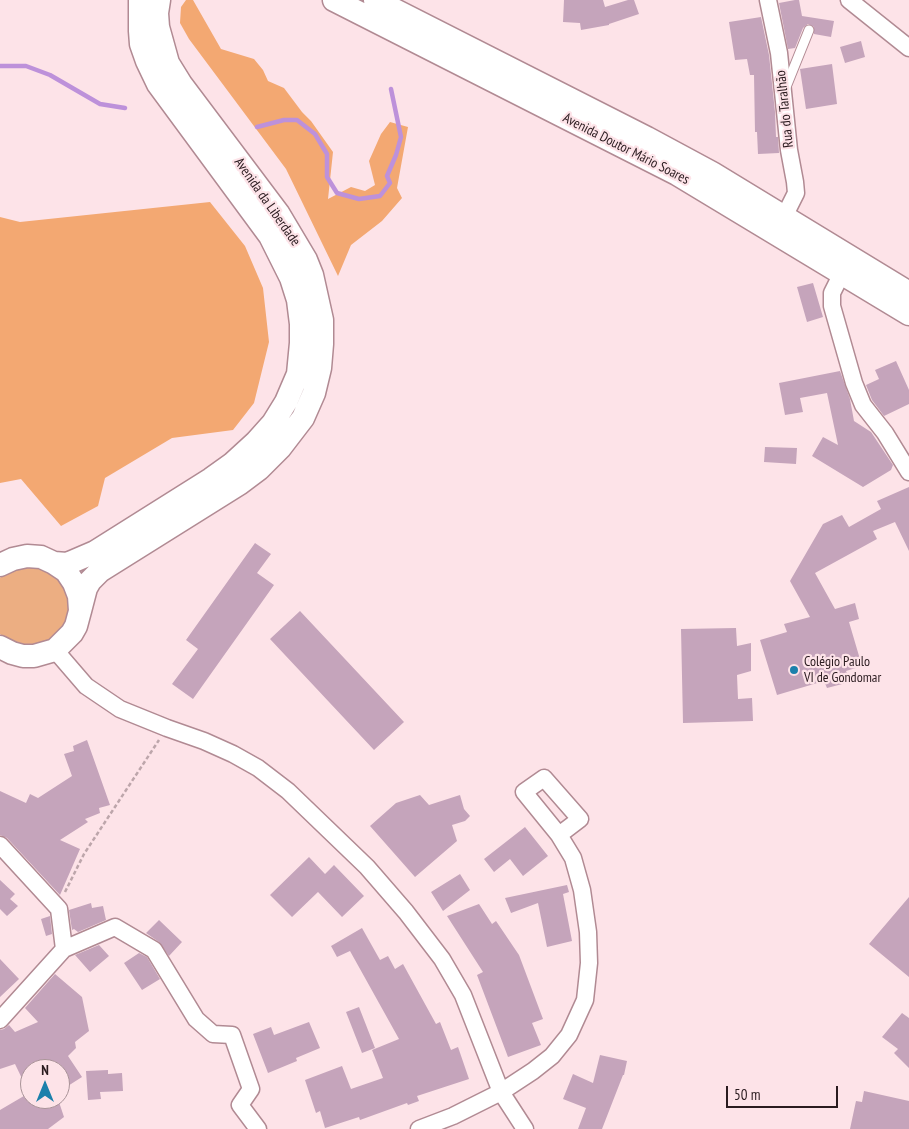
<!DOCTYPE html>
<meta charset="utf-8">
<style>
body{margin:0}
#map{position:relative;width:909px;height:1129px;overflow:hidden;background:#fde3e8;font-family:"PT Sans Narrow",sans-serif}
canvas{display:block}
.north{position:absolute;left:20px;top:1059px;width:50px;height:50px;box-sizing:border-box;background:#fde3e8;border:1px solid #a99398;border-radius:50%;rotate:0deg;font-size:14px;font-weight:700;line-height:20px;text-align:center;color:#2a1b1f}
.north::after{content:'';display:block;margin:auto;width:18px;height:22px;background:#1c80ab;clip-path:polygon(50% 0,100% 100%,50% 72%,0 100%)}
.scale{position:absolute;left:726px;top:1086px;width:112px;height:22px;box-sizing:border-box;border:2px solid #2a1b1f;border-top:0;padding-left:6px;font-size:15px;line-height:18px;white-space:nowrap;color:#2a1b1f;-webkit-text-stroke:4px #fde3e8;paint-order:stroke}
</style>
<div id="map">
<canvas width="909" height="1129"></canvas>
<div class="north">N</div>
<div class="scale">50 m</div>
</div>
<script>
const context = document.querySelector('canvas').getContext('2d');
context.lineJoin = 'round';
function paint(path, color) {
  context.fillStyle = color;
  context.fill(path, 'evenodd');
}
function shape(rows) {
  const path = new Path2D();
  for (const r of rows) {
    path.moveTo(r[0], r[1]);
    for (let i = 2; i < r.length; i += 2) path.lineTo(r[i], r[i + 1]);
  }
  return path;
}
function strokePath(path, color, width, dash) {
  context.strokeStyle = color;
  context.lineWidth = width;
  context.lineCap = dash ? 'butt' : 'round';
  context.setLineDash(dash || []);
  context.stroke(path);
}
function label(font, color, halo, rows, align = 'center') {
  context.font = font + ' "PT Sans Narrow",sans-serif';
  context.lineWidth = 4.5;
  context.setLineDash([]);
  context.textBaseline = 'middle';
  context.strokeStyle = halo;
  context.fillStyle = color;
  for (const [text, x, y, turn = 0] of rows) {
    context.save();
    context.translate(x, y);
    context.rotate((+turn || 0) * Math.PI / 180);
    context.textAlign = isNaN(turn) ? turn : align;
    if (halo) context.strokeText(text, 0, 0);
    context.fillText(text, 0, 0);
    context.restore();
  }
}
paint(shape([
 [21,566,48,569,66,587,70,613,66,625,47,643,35,647,8,641,0,634,0,578,8,571]
]), '#ecae82');
paint(shape([
 [186,0,193,0,221,49,254,59,263,70,268,81,284,88,302,112,311,121,333,152,328,199,351,187,365,191,375,185,369,161,381,134,390,122,408,127,397,188,402,198,382,221,351,245,338,276,286,169,189,39,180,23,181,7],
 [210,202,245,246,263,288,269,342,254,403,233,430,172,438,105,478,98,506,61,526,21,479,0,483,0,217,20,222]
]), '#f3a872');
strokePath(shape([
 [0,66,26,66,50,75,100,104,125,108],
 [257,127,284,120,297,120,315,134,327,154,327,177,337,193,359,199,380,196,390,183,387,176,396,155,401,137,391,89]
]), '#bd91da', 4.5);
paint(shape([
 [564,0,603,0,605,7,628,0,634,0,639,14,609,24,609,25,581,30,580,23,563,22],
 [795,0,799,0,802,16,834,21,831,37,814,34,814,27,808,24,803,28,795,48,788,49,779,3],
 [761,17,769,55,775,112,776,137,778,137,779,153,758,154,757,132,755,132,754,75,750,75,747,59,735,60,729,22],
 [861,41,865,57,845,63,840,47],
 [832,64,837,104,806,109,800,69],
 [813,283,823,317,807,322,797,287],
 [896,361,909,390,909,404,884,416,872,400,866,385,879,379,875,370],
 [840,371,850,399,854,421,871,432,893,465,891,470,863,487,812,456,823,437,838,445,827,393,800,398,803,412,785,415,779,383],
 [765,447,797,448,796,464,764,462],
 [909,487,909,551,895,522,873,531,877,539,815,573,835,609,855,603,859,619,849,622,862,666,846,671,850,682,827,688,824,681,777,695,760,640,787,632,784,624,810,617,790,581,823,524,842,515,849,527,881,509,877,501],
 [255,543,271,554,257,573,274,585,193,699,172,684,198,649,186,640],
 [300,611,404,722,374,750,270,639],
 [736,628,737,646,751,643,751,671,737,675,738,699,752,698,753,721,683,723,681,629],
 [87,740,110,805,99,808,100,813,85,819,88,822,60,840,80,849,60,895,7,838,0,835,0,791,26,803,30,794,38,798,72,776,64,754,74,751,73,746],
 [420,795,429,805,460,795,464,809,470,816,465,821,452,825,457,841,415,877,370,826,396,803],
 [525,827,548,856,523,876,510,859,494,872,484,859],
 [309,857,325,874,334,865,364,896,342,917,318,892,292,917,270,895],
 [460,874,470,890,443,911,431,892],
 [0,880,15,894,10,899,18,906,7,916,0,909],
 [567,885,569,892,563,894,572,941,547,947,538,903,511,913,505,898],
 [909,897,909,977,869,944],
 [91,903,92,908,103,906,106,920,78,932,74,929,72,930,69,910],
 [479,904,492,924,496,921,519,955,543,1019,532,1023,541,1045,508,1057,477,975,483,972,447,916],
 [50,916,52,934,46,936,41,919],
 [159,920,182,942,169,956,159,942,146,933],
 [362,928,380,960,388,956,395,969,403,964,436,1024,440,1022,451,1050,458,1047,469,1079,417,1096,419,1101,408,1105,407,1103,360,1120,359,1117,325,1128,320,1111,316,1113,305,1080,342,1066,351,1089,383,1078,372,1050,399,1039,350,951,337,957,331,946],
 [99,945,109,956,90,972,75,955],
 [139,953,147,957,160,979,142,990,124,963],
 [0,959,19,979,0,997],
 [55,974,82,997,89,1031,75,1042,76,1048,68,1056,82,1077,60,1091,60,1069,30,1069,30,1099,58,1099,64,1117,48,1129,0,1129,0,1110,29,1093,15,1064,0,1069,0,1030,4,1029,9,1025,15,1032,38,1022,25,1008],
 [359,1007,375,1048,362,1053,346,1012],
 [902,1013,909,1018,909,1068,894,1053,898,1049,882,1037],
 [309,1022,320,1048,296,1058,297,1061,268,1073,253,1034,271,1027,274,1035],
 [600,1055,627,1061,624,1075,623,1075,602,1129,578,1129,586,1108,563,1099,573,1074,593,1083],
 [108,1070,108,1074,122,1073,123,1091,100,1092,101,1099,88,1100,86,1071],
 [864,1091,909,1101,909,1129,850,1129,856,1101,862,1102]
]), '#c5a4bb');
const lane = shape([
 [786,87,809,30]
]);
const street = shape([
 [768,0,779,53,789,150,795,182,796,193,784,217],
 [849,0,909,48],
 [842,273,832,293,832,306,854,383,863,405,885,433,909,472],
 [55,650,86,686,120,709,167,728,204,741,233,754,258,768,288,791,367,867,406,912,442,959,463,995,501,1092,525,1129],
 [0,845,59,909,64,949,0,1020],
 [64,949,115,927,154,950,196,1019,213,1034,232,1035,251,1089,240,1105,258,1129],
 [419,1129,453,1116,501,1092,533,1071,552,1056,569,1035,585,1000,589,963,588,932,582,890,573,858,559,835,580,819,544,778,524,792,559,835]
]);
const secondary = shape([
 [334,0,677,174,909,314],
 [375,0,647,138,712,173,909,293],
 [54,563,67,564,95,552,211,479,232,464,256,442,273,423,286,402,298,374,301,343,301,324,298,300,291,278,270,236,158,84,147,61,141,44,140,31,140,0],
 [0,565,13,559,27,556,41,557,54,563,66,571,74,583,79,596,80,611,76,626,72,633,55,650,34,656,23,656,12,653,0,647],
 [80,611,86,588,90,581,100,571,239,484,259,469,280,448,303,418,314,393,320,368,322,344,322,320,312,275,306,260,278,213,181,84,168,63,158,27,157,13,159,0]
]);
strokePath(lane, '#b18a93', 11);
strokePath(street, '#b18a93', 19);
strokePath(secondary, '#b18a93', 25);
strokePath(shape([
 [65,892,84,854,159,740]
]), '#bda6ab', 2.5, [4, 2.5]);
strokePath(lane, '#fff', 9);
strokePath(street, '#fff', 16);
strokePath(secondary, '#fff', 22);
for (const [x, y, r, color] of [
 [794,670,5,"#1c80ab"]
]) {
  const dot = new Path2D();
  dot.arc(x, y, r, 0, 2 * Math.PI);
  context.fillStyle = color;
  context.fill(dot);
  strokePath(dot, '#fde3e8', 2);
}
label('14px', '#2a1b1f', '#fde3e8', [
 ["Rua do Taralhão",785,109,-96],
 ["Avenida Doutor Mário Soares",626,149,27],
 ["Avenida da Liberdade",267,202,55]
]);
label('14px', '#2a1b1f', '#fde3e8', [
 ["Colégio Paulo",804,662],
 ["VI de Gondomar",804,678]
], 'left');
</script>
